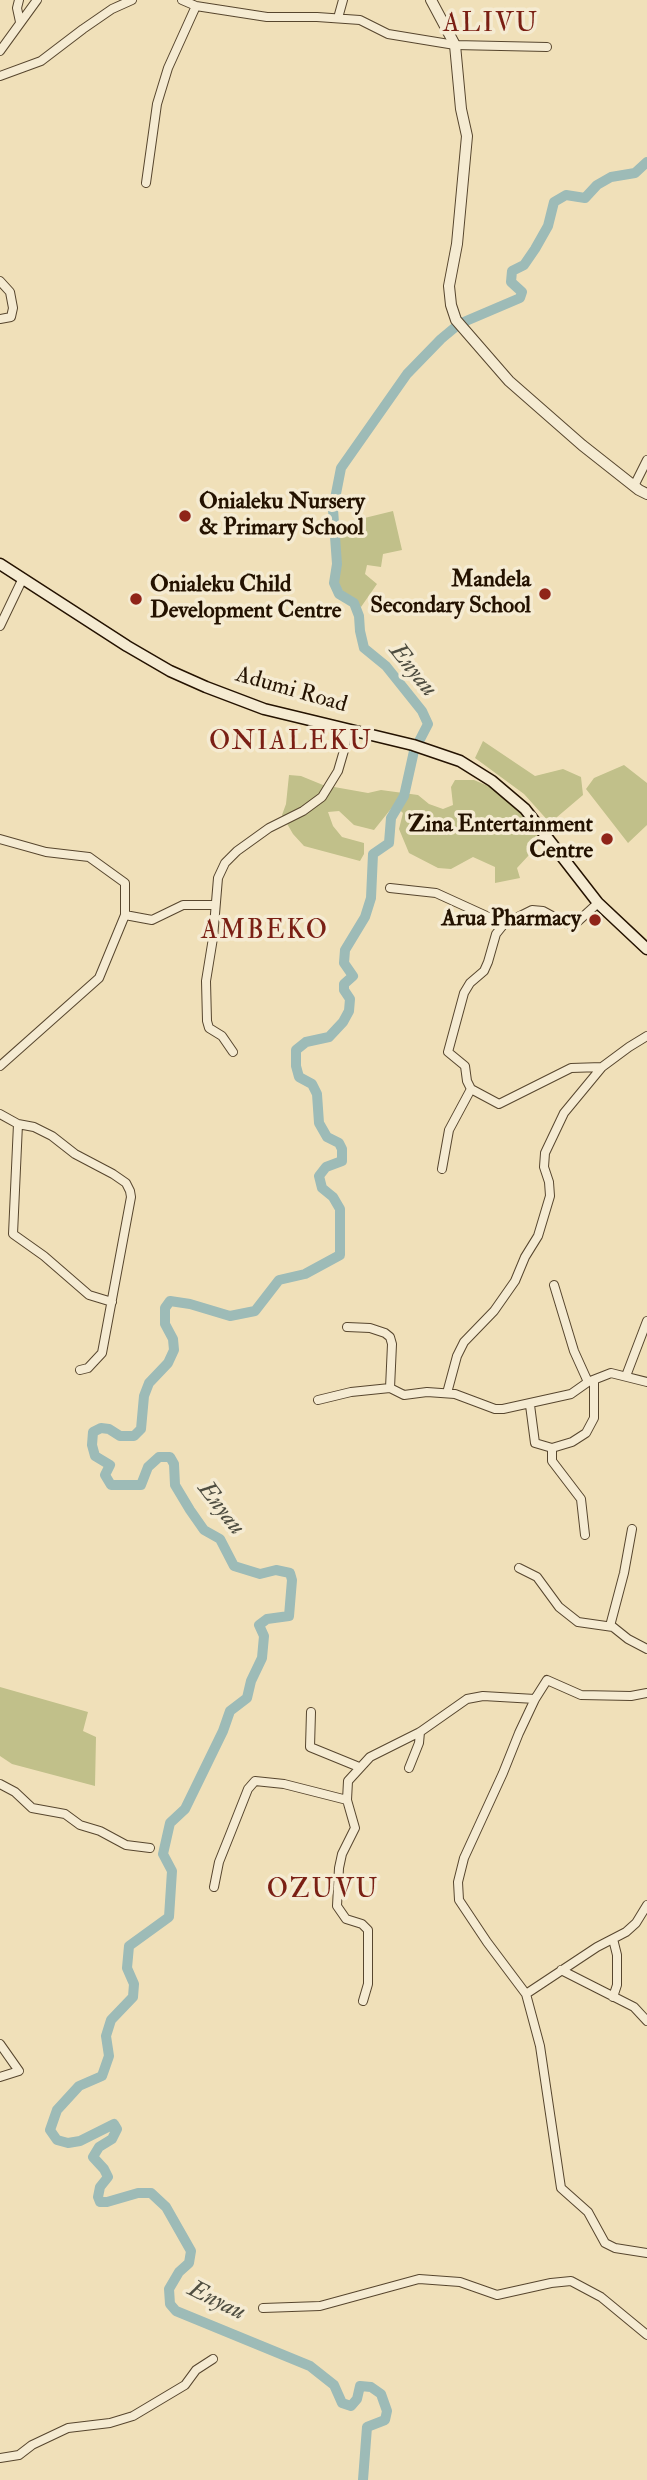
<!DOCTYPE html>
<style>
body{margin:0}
canvas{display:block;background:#f0e0b9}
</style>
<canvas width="647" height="2480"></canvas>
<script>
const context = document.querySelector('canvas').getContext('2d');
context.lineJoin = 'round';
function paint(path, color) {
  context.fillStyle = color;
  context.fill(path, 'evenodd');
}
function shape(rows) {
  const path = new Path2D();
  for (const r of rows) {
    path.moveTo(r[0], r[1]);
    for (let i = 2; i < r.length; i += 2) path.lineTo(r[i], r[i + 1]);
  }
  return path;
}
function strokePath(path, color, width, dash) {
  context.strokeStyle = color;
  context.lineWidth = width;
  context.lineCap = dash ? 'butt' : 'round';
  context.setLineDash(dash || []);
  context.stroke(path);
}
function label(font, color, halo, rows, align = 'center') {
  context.font = font + ' "IM FELL Double Pica",serif';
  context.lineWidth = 7;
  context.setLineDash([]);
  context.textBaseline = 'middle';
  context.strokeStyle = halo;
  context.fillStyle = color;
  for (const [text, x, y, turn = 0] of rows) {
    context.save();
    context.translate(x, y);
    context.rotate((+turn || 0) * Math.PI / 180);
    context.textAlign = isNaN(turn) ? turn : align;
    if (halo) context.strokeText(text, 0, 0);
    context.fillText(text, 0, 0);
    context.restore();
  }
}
paint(shape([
 [393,511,402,550,383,554,381,567,367,565,365,574,377,584,361,607,343,592,338,581,341,564,336,525],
 [483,741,535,776,563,769,581,777,583,795,550,823,524,794,475,758],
 [624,765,647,783,647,825,628,843,586,789,594,778],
 [289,775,301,776,323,785,368,793,381,790,418,795,429,804,443,809,453,805,451,787,455,780,474,780,507,794,539,832,542,841,517,868,520,878,495,883,495,867,473,857,451,869,438,868,409,853,399,829,403,813,394,805,374,830,354,825,339,811,328,812,333,826,342,837,364,843,364,854,360,861,304,846,293,834,282,815,286,804],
 [0,1687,88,1712,83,1731,96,1737,95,1786,12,1764,0,1756]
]), '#c1c08a');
strokePath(shape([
 [363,2480,367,2427,385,2420,387,2411,381,2394,371,2387,360,2386,357,2399,351,2406,342,2403,334,2385,310,2366,176,2311,170,2304,169,2289,179,2272,189,2263,191,2251,166,2207,151,2193,138,2193,107,2202,100,2202,98,2197,100,2187,108,2177,104,2169,93,2157,99,2147,112,2139,117,2129,114,2124,80,2141,68,2143,57,2140,50,2130,57,2110,79,2086,102,2076,109,2056,106,2036,111,2020,133,1997,134,1984,127,1968,129,1946,169,1917,172,1871,163,1854,170,1823,185,1809,223,1731,230,1711,247,1698,251,1681,262,1658,264,1636,259,1625,267,1619,289,1616,292,1580,290,1573,276,1570,260,1574,234,1566,220,1539,204,1530,190,1510,175,1485,174,1464,170,1457,159,1457,148,1467,141,1485,111,1485,105,1475,110,1465,95,1456,92,1445,93,1432,101,1428,109,1429,120,1436,134,1436,141,1429,144,1396,149,1383,168,1363,174,1350,173,1339,165,1324,165,1308,170,1301,190,1304,230,1316,255,1311,279,1280,305,1274,340,1255,340,1209,333,1197,322,1188,319,1176,326,1167,342,1161,342,1149,339,1143,327,1137,319,1123,317,1094,312,1084,299,1077,296,1066,296,1050,306,1042,329,1037,343,1022,349,1011,350,999,344,990,344,984,353,976,344,963,345,950,365,917,371,898,373,854,389,843,391,818,404,796,414,751,428,724,422,711,386,666,364,648,360,631,359,616,354,603,339,594,334,583,337,564,333,509,341,468,407,374,441,339,459,324,520,298,522,292,511,282,512,271,524,265,535,249,548,226,554,202,566,195,585,198,597,185,611,177,635,173,647,162]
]), '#9dbbb7', 10);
const minor = shape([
 [19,0,17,8,20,22],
 [182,0,196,6,267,17,317,17,360,20,388,34,455,45,547,47],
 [338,18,343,0],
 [0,51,37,0],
 [0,76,41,61,83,29,112,9,132,0],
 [146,183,157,104,168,68,196,6],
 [0,281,10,292,13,308,11,317,0,319],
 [634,486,647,460],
 [0,626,23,578],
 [0,839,46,852,89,857,125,883,125,915],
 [390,888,436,893,504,924],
 [233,1052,222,1036,209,1028,207,1021,206,981,213,938,218,878,225,863,237,851,269,828,303,811,322,797,338,771,345,747,346,729],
 [0,1066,99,978,125,915,152,920,183,905,215,905],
 [471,1089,499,1104,571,1068,602,1067],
 [0,1114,18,1124,13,1234,44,1256,89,1295,112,1302],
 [18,1124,34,1127,52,1136,75,1154,113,1174,126,1183,130,1191,131,1197,102,1353,88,1368,80,1370],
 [442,1169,449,1130,471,1089,467,1081,465,1066,448,1052,464,993,470,983,484,971,488,962,496,934,504,924,532,910,543,911,567,924,575,924,598,903],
 [554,1285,574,1351,588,1382],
 [347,1327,370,1328,385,1333,390,1337,392,1344,390,1388],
 [626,1376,647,1321],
 [447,1393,457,1356,464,1342,494,1311,515,1281,525,1257,538,1236,550,1196,549,1182,544,1167,545,1153,564,1113,602,1067,629,1047,647,1036],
 [318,1400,351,1392,390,1388,404,1395,427,1392,455,1394,495,1409,503,1409,571,1394,588,1382,611,1373,647,1382],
 [530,1405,535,1443,552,1448,572,1442,586,1433,594,1418,594,1380],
 [552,1448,552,1461,581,1499,585,1535],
 [519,1568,537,1577,559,1607,578,1622,613,1627,628,1639,647,1649],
 [610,1626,624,1573,632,1529],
 [647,1693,631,1696,581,1695,547,1680,535,1699,519,1733,503,1773,464,1858,458,1882,459,1900,487,1942,526,1994,540,2046,561,2188,588,2212,605,2243,615,2248,647,2253],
 [311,1712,310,1747,359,1767],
 [409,1768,419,1743,420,1732],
 [0,1784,15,1792,32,1808,65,1814,80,1825,100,1831,126,1845,150,1848],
 [214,1887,219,1862,231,1832,248,1789,255,1781,284,1784,347,1800],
 [561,1970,634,2007,647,2021],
 [526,1994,597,1947,626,1932,636,1923,647,1905],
 [613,1997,617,1985,617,1955,613,1939],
 [363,2001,368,1984,368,1930,362,1924,346,1919,337,1906,339,1868,342,1854,355,1828,347,1800,348,1781,370,1757,420,1732,467,1699,483,1696,535,1699],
 [0,2044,19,2071,0,2077],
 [263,2308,320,2306,419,2279,460,2282,497,2295,551,2283,571,2281,601,2297,647,2335],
 [0,2458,19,2455,32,2445,68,2428,110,2423,133,2416,185,2385,196,2370,213,2359]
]);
const tertiary = shape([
 [431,0,455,45,461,109,467,136,457,244,449,286,451,305,456,320,509,381,582,445,639,490,647,494]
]);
const secondary = shape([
 [0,564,127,646,170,671,206,687,264,709,413,745,460,761,492,781,525,809,598,903,647,949]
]);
strokePath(minor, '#57462e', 10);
strokePath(tertiary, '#57462e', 12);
strokePath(secondary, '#241200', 13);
strokePath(minor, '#f5ebd2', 8);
strokePath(tertiary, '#f5ebd2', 10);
strokePath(secondary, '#f5ebd2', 10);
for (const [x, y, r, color] of [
 [185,516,7,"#8f2418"],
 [545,594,7,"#8f2418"],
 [136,599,7,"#8f2418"],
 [607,839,7,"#8f2418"],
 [595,920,7,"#8f2418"]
]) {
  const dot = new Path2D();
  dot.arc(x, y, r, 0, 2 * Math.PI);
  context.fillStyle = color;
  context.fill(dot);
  strokePath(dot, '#f5ebd2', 2.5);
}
label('bold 23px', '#241200', '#f5ebd2', [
 ["Onialeku Nursery",199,503,"left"],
 ["& Primary School",199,529,"left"],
 ["Mandela",531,581],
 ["Secondary School",531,607],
 ["Onialeku Child",150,586,"left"],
 ["Development Centre",150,612,"left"],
 ["Zina Entertainment",593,826],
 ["Centre",593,852],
 ["Arua Pharmacy",581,920]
], 'right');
label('23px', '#241200', '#f5ebd2', [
 ["Adumi Road",291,691,16]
]);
label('italic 24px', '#4e4d40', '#f5ebd2', [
 ["Enyau",412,671,51],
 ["Enyau",220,1509,52],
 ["Enyau",216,2302,26]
]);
context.letterSpacing = '2px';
label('26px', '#7a1f14', '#f5ebd2', [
 ["ALIVU",491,25],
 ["ONIALEKU",291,743],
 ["AMBEKO",265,932],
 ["OZUVU",323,1891]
]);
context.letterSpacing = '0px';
</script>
